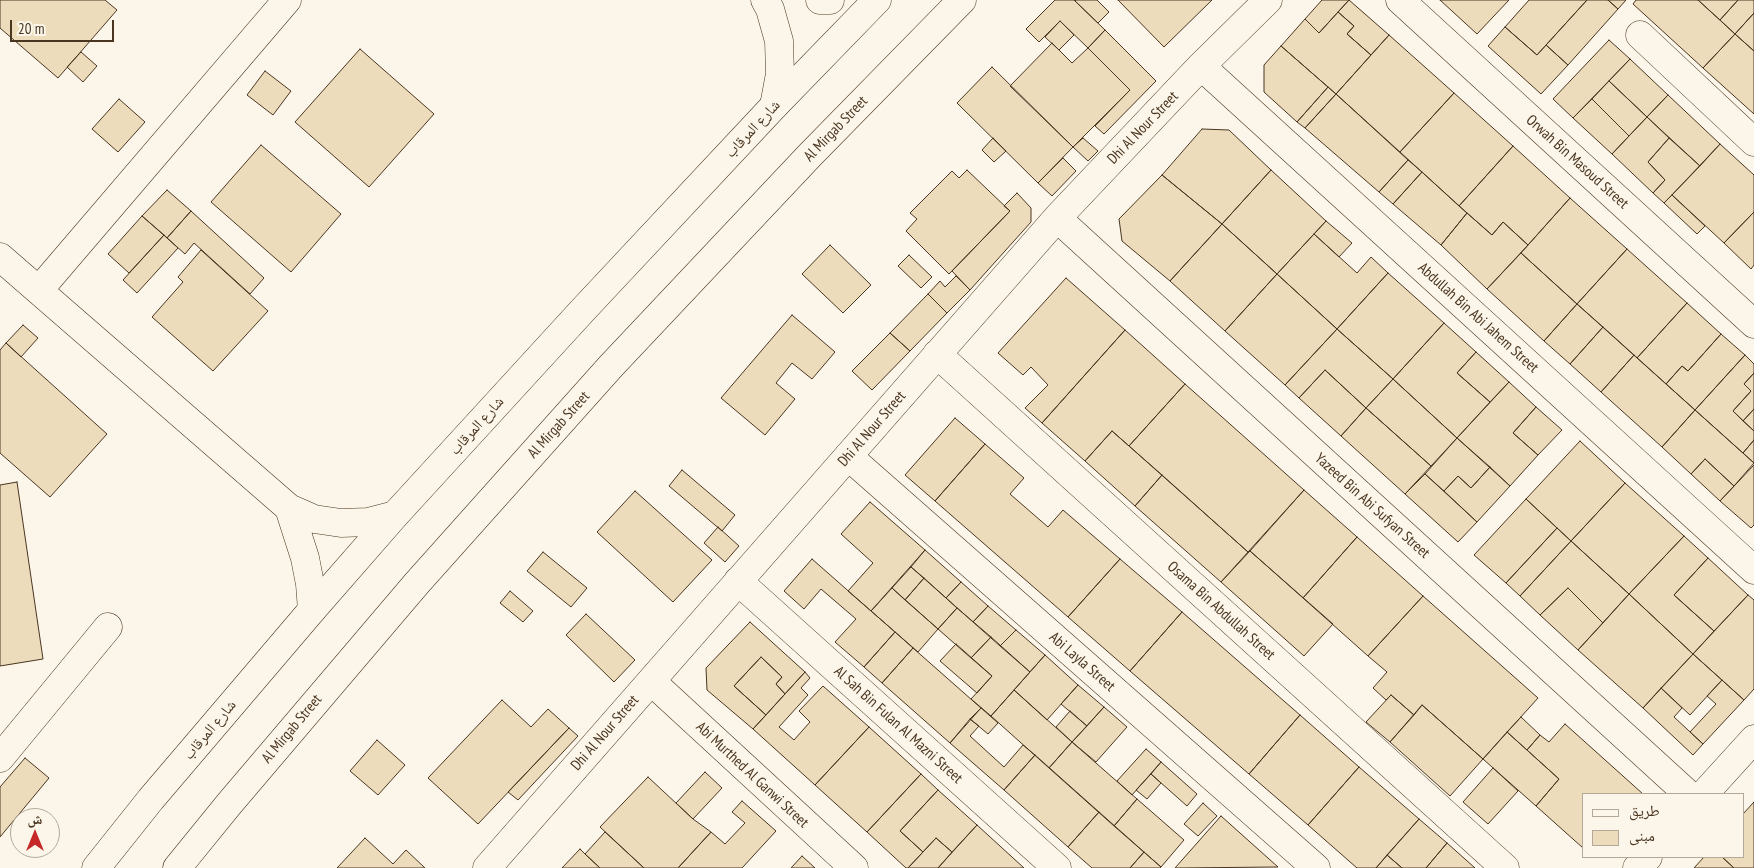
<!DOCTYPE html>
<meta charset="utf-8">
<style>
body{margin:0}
#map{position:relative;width:1754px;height:868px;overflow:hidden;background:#fbf6e9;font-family:"PT Sans Narrow","Noto Naskh Arabic",sans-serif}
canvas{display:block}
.legend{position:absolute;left:1582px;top:793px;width:162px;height:65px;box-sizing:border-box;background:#fbf6e9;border:1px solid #b4a999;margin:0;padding:6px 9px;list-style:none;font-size:15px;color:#4a3520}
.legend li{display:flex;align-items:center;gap:10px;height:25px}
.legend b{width:25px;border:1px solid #b4a999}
.north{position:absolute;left:10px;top:808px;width:50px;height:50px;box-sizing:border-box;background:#fbf6e9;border:1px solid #b4a999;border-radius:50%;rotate:0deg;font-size:14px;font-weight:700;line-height:20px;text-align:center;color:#4a3520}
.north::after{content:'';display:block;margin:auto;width:18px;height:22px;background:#c62828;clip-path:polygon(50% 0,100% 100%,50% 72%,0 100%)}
.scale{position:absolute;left:10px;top:20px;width:104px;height:22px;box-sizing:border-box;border:2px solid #4a3520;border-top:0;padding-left:6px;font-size:15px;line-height:18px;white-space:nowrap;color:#4a3520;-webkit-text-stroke:4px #fbf6e9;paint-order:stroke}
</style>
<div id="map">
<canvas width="1754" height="868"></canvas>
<ul class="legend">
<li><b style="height:6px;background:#fbf6e9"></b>طريق</li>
<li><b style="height:14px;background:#ecdcbc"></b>مبنى</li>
</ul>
<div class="north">ش</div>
<div class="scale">20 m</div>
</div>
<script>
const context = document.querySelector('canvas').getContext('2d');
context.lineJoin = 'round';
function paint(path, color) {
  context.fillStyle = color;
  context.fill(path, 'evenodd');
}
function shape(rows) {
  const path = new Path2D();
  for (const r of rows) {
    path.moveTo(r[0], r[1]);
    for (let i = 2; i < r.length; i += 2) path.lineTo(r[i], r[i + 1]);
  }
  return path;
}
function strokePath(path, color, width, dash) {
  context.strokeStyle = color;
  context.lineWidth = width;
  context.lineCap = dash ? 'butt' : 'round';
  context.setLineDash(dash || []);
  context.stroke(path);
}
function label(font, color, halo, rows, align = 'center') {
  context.font = font + ' "PT Sans Narrow","Noto Naskh Arabic",sans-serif';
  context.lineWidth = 4;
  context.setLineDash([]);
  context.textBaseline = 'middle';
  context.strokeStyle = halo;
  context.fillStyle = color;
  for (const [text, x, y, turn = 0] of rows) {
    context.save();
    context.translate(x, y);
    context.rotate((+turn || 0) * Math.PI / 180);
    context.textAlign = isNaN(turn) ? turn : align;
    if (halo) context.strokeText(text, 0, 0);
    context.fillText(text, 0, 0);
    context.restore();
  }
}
const building = shape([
 [0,0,105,0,117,10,58,78,0,28,0,0],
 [1055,0,1074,0,1105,30,1088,48,1060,21,1039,42,1026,29,1055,0],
 [1076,0,1097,0,1109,12,1098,23,1075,1,1076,0],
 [1118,0,1212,0,1164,47,1118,0],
 [1322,0,1349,0,1319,33,1305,19,1322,0],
 [1349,0,1389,35,1371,55,1347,34,1354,26,1338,12,1349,0],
 [1440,0,1509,0,1477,34,1440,0],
 [1529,0,1587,0,1537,55,1505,27,1529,0],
 [1587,0,1608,0,1618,9,1568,65,1546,45,1587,0],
 [1608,0,1626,0,1618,9,1608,0],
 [1636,0,1698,0,1735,34,1703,68,1633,4,1636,0],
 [1698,0,1738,0,1720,20,1698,0],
 [1738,0,1754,0,1754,13,1735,34,1720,20,1738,0],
 [1338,12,1354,26,1347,34,1371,55,1336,94,1281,46,1305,19,1319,33,1338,12],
 [1754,13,1754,51,1735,34,1754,13],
 [1060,21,1074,35,1059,50,1045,37,1060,21],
 [1505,27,1537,55,1546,45,1568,65,1541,94,1488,46,1505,27],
 [1105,30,1156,81,1104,134,1095,126,1130,90,1088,48,1105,30],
 [1735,34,1754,51,1754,114,1703,68,1735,34],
 [1389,35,1454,93,1400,152,1336,94,1389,35],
 [1609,40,1630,59,1573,118,1553,99,1609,40],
 [1052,43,1072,63,1088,48,1130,90,1073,147,1010,86,1052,43],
 [1281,46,1328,87,1297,122,1264,92,1264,65,1281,46],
 [360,49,434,114,369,187,295,122,360,49],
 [81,52,97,66,83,82,67,67,81,52],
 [1630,59,1668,95,1647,117,1609,81,1630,59],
 [992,67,1073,147,1038,183,957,103,992,67],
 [265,71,291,91,273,115,247,95,265,71],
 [1609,81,1647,117,1629,136,1592,99,1609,81],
 [1328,87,1336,94,1305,128,1297,122,1328,87],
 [1454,93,1513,146,1459,206,1400,152,1454,93],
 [1336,94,1408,160,1379,192,1305,128,1336,94],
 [1668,95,1720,144,1700,166,1647,117,1668,95],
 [119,99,145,122,118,152,92,129,119,99],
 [1592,99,1629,136,1612,154,1573,118,1592,99],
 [1647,117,1669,138,1648,162,1665,180,1653,193,1612,154,1647,117],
 [1202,129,1229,130,1271,170,1222,224,1162,175,1202,129],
 [993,138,1006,151,994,162,982,150,993,138],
 [1083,138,1098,151,1088,161,1073,147,1083,138],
 [1669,138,1700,166,1664,203,1653,193,1665,180,1648,162,1669,138],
 [1720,144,1754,175,1754,212,1724,243,1672,195,1720,144],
 [261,145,341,214,291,272,211,202,261,145],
 [1513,146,1570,198,1528,245,1503,222,1492,235,1459,206,1513,146],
 [1063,158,1076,171,1052,196,1038,183,1063,158],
 [1408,160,1422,172,1393,204,1379,192,1408,160],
 [967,170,1010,211,949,274,906,231,917,219,910,213,952,171,959,178,967,170],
 [1271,170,1326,221,1277,274,1222,224,1271,170],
 [1422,172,1467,213,1441,245,1393,204,1422,172],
 [1162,175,1222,224,1170,281,1122,241,1119,219,1162,175],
 [167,190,191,211,167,238,142,216,167,190],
 [1017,193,1031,208,1031,222,970,290,952,271,1010,211,1004,206,1017,193],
 [1672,195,1705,226,1697,234,1664,203,1672,195],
 [1570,198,1627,249,1577,304,1521,253,1570,198],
 [191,211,264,278,250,294,194,243,185,254,167,238,191,211],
 [1754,212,1754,265,1751,269,1724,243,1754,212],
 [1467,213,1492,235,1503,222,1528,245,1487,289,1441,245,1467,213],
 [142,216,164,235,129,273,108,254,142,216],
 [1326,221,1352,243,1339,257,1314,234,1326,221],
 [1222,224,1277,274,1225,331,1170,281,1222,224],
 [1314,234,1357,273,1371,257,1388,273,1337,329,1277,274,1314,234],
 [164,235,178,248,137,293,123,280,164,235],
 [830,245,871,285,843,313,802,274,830,245],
 [1627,249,1687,303,1637,358,1577,304,1627,249],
 [201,250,268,311,213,371,152,317,183,282,178,277,201,250],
 [1521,253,1577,304,1544,341,1487,289,1521,253],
 [909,255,932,277,921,288,898,266,909,255],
 [1388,273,1444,323,1393,379,1337,329,1388,273],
 [1277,274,1337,329,1285,385,1225,331,1277,274],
 [956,276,970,290,947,313,928,294,940,281,945,287,956,276],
 [1066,278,1125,330,1042,423,1025,408,1048,385,1031,367,1023,375,998,353,1066,278],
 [928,294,947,313,910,351,890,333,928,294],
 [1687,303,1721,334,1688,371,1682,366,1666,384,1637,358,1687,303],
 [1577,304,1603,327,1570,364,1544,341,1577,304],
 [792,315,835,352,812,379,792,363,776,383,795,399,765,435,721,398,792,315],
 [1444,323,1476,352,1457,373,1490,402,1457,438,1393,379,1444,323],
 [23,325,38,338,21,357,6,343,23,325],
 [1603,327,1634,355,1601,392,1570,364,1603,327],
 [1337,329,1393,379,1366,408,1325,370,1299,398,1285,385,1337,329],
 [1125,330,1185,384,1129,446,1112,431,1085,461,1042,423,1125,330],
 [890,333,910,351,872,390,852,371,890,333],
 [1721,334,1745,355,1695,410,1666,384,1682,366,1688,371,1721,334],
 [6,343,107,434,50,497,0,453,0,350,6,343],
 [1476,352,1509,382,1490,402,1457,373,1476,352],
 [1634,355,1695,410,1662,447,1601,392,1634,355],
 [1745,355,1754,364,1754,373,1744,384,1751,391,1733,411,1754,431,1754,440,1743,453,1695,410,1745,355],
 [1325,370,1366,408,1341,436,1299,398,1325,370],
 [1754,373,1754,409,1743,421,1733,411,1751,391,1744,384,1754,373],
 [1393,379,1457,438,1431,466,1366,408,1393,379],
 [1509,382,1536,407,1513,433,1538,455,1510,486,1457,438,1509,382],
 [1185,384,1304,490,1248,552,1129,446,1185,384],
 [1536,407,1562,430,1538,455,1513,433,1536,407],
 [1366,408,1431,466,1405,494,1341,436,1366,408],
 [1754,409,1754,431,1743,421,1754,409],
 [1695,410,1754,463,1734,486,1705,459,1691,474,1662,447,1695,410],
 [955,418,985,444,935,501,905,475,955,418],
 [1112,431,1162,475,1135,506,1085,461,1112,431],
 [1457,438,1490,467,1471,488,1458,476,1444,491,1425,474,1457,438],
 [1754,440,1754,463,1743,453,1754,440],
 [1580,441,1625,483,1571,541,1526,499,1580,441],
 [985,444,1024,478,1010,494,1048,527,1063,510,1120,559,1068,617,935,501,985,444],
 [1705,459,1734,486,1720,501,1691,474,1705,459],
 [1754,465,1754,525,1751,528,1720,501,1754,465],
 [1490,467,1510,486,1477,522,1444,491,1458,476,1471,488,1490,467],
 [682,470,735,515,722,531,669,486,682,470],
 [1425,474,1477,522,1458,542,1405,494,1425,474],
 [1162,475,1248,552,1221,582,1135,506,1162,475],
 [17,482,43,659,0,666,0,485,17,482],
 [1625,483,1684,536,1629,594,1571,541,1625,483],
 [1304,490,1357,537,1303,598,1250,551,1304,490],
 [635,491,712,560,673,602,597,532,635,491],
 [1526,499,1557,528,1506,583,1474,555,1526,499],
 [870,502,925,550,871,611,848,591,873,563,841,534,870,502],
 [718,527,739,546,725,562,704,543,718,527],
 [1557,528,1571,541,1520,596,1506,583,1557,528],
 [1684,536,1708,558,1674,595,1714,631,1693,654,1629,594,1684,536],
 [1357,537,1423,596,1368,656,1303,598,1357,537],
 [1571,541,1629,594,1603,623,1568,588,1540,615,1520,596,1571,541],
 [925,550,961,582,946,598,911,567,925,550],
 [1250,551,1333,624,1304,656,1221,582,1250,551],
 [543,552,587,588,571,607,527,571,543,552],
 [1708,558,1748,595,1714,631,1674,595,1708,558],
 [812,559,895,632,864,667,835,642,856,619,821,589,804,609,784,591,812,559],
 [1120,559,1182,612,1130,671,1068,617,1120,559],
 [911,567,924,578,905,600,892,588,911,567],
 [924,578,957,608,938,629,905,600,924,578],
 [961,582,988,606,973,622,946,598,961,582],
 [892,588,938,629,918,652,871,611,892,588],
 [1568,588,1603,623,1578,650,1540,615,1568,588],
 [510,591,533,611,523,622,500,603,510,591],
 [1629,594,1693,654,1643,708,1578,650,1629,594],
 [1748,595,1754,600,1754,689,1744,700,1693,654,1748,595],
 [1423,596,1538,698,1483,759,1422,705,1414,715,1391,695,1386,700,1373,688,1387,672,1368,656,1423,596],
 [988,606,1016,630,1000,646,973,622,988,606],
 [957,608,991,637,971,658,938,629,957,608],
 [1182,612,1300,715,1249,774,1130,671,1182,612],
 [586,614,635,660,614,682,566,635,586,614],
 [750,622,805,672,785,694,776,684,782,677,761,657,734,686,766,715,753,729,707,690,706,668,750,622],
 [1016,630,1045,655,1030,672,1000,646,1016,630],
 [895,632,913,648,882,683,864,667,895,632],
 [991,637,1030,672,991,716,971,699,992,676,971,658,991,637],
 [956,644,992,676,977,693,940,661,956,644],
 [913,648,981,708,950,743,882,683,913,648],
 [1693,654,1722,680,1690,715,1661,688,1693,654],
 [1045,655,1078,685,1047,720,1014,690,1045,655],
 [761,657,782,677,776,684,785,694,766,715,734,686,761,657],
 [805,672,810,678,801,688,808,695,779,727,794,740,810,722,799,711,823,686,869,727,815,785,753,729,805,672],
 [1722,680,1744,700,1703,744,1690,732,1716,704,1707,696,1722,680],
 [1078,685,1104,707,1087,726,1061,704,1078,685],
 [1661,688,1682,708,1674,717,1703,744,1693,755,1643,708,1661,688],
 [1014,690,1072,742,1049,768,991,716,1014,690],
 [1391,695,1414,715,1390,742,1366,722,1391,695],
 [502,700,531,727,548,709,569,728,478,824,428,778,502,700],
 [1422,705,1483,759,1450,796,1390,742,1422,705],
 [1104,707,1127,727,1096,762,1072,742,1104,707],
 [981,708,998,723,988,734,970,719,981,708],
 [1070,711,1087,726,1072,742,1056,727,1070,711],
 [1300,715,1359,767,1308,825,1249,774,1300,715],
 [1521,717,1540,735,1527,750,1507,732,1521,717],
 [970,719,979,726,970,736,1004,767,1023,745,1035,755,1004,790,950,743,970,719],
 [1565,724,1643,794,1583,794,1583,848,1536,806,1559,779,1527,750,1540,735,1549,742,1565,724],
 [869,727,921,774,867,832,815,785,869,727],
 [569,728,578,736,518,800,508,792,569,728],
 [1507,732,1559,779,1536,806,1483,759,1507,732],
 [377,740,405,765,378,795,350,771,377,740],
 [1072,742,1137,799,1114,826,1049,768,1072,742],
 [1146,749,1161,762,1132,795,1117,781,1146,749],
 [1035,755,1099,812,1068,847,1004,790,1035,755],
 [25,758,49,778,0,837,0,787,25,758],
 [1161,762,1197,794,1187,806,1151,774,1161,762],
 [1359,767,1419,819,1376,868,1357,868,1308,825,1359,767],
 [1493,768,1518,791,1488,824,1463,802,1493,768],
 [705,772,722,788,693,819,676,803,705,772],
 [921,774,938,790,900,831,923,852,908,868,906,868,867,832,921,774],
 [1151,774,1161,783,1147,799,1136,790,1151,774],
 [648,777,693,819,711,832,678,868,644,868,600,827,648,777],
 [938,790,977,825,952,852,936,838,923,852,900,831,938,790],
 [1137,799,1184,840,1161,867,1114,826,1137,799],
 [742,801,776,831,742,868,678,868,711,832,725,844,745,823,732,812,742,801],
 [1754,802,1754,868,1734,868,1722,857,1743,857,1743,814,1754,802],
 [1203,803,1217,816,1198,836,1184,824,1203,803],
 [1099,812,1144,852,1130,868,1092,868,1068,847,1099,812],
 [1221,816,1278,867,1175,868,1221,816],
 [1419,819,1447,843,1426,868,1402,868,1387,855,1419,819],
 [977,825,1024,868,938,868,977,825],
 [605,832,644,868,600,868,585,854,605,832],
 [365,838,393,864,406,850,425,868,337,868,365,838],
 [936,838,952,852,938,868,908,868,936,838],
 [1447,843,1475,868,1426,868,1447,843],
 [580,849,585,854,600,868,562,868,580,849],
 [1144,852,1161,867,1160,868,1130,868,1144,852],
 [1387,855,1402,868,1376,868,1387,855],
 [802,856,815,868,791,868,802,856],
 [1704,857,1722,857,1734,868,1694,868,1704,857]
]);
paint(building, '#ecdcbc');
strokePath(building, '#4a3520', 1);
const minor = shape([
 [765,0,770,9,779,41,780,74,774,106],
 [820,0,830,0],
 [1400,0,1754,324],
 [1640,35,1754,142],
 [1201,66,1754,570],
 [1057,218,1688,794],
 [0,257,289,508,314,519,341,523,368,522,395,515],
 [39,290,287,0],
 [937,354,1505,868],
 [848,456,1316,868],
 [289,508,305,558,310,584,312,610],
 [738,581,1057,868],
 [651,681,854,868],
 [0,758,108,627],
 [1704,794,1754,739],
 [487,868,1057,218,1201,66,1268,0],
 [1637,868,1648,857]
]);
const major = shape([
 [96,868,151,799,312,610,395,515,582,311,774,106,877,0],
 [177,868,229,804,417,583,611,366,810,155,962,0]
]);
strokePath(minor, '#4a3520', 29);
strokePath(major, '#4a3520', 29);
strokePath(minor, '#fbf6e9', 28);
strokePath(major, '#fbf6e9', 28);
label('15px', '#4a3520', '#fbf6e9', [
 ["Dhi Al Nour Street",1143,128,-46],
 ["شارع المرقاب",753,129,-47],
 ["Al Mirgab Street",836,129,-46],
 ["Orwah Bin Masoud Street",1577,162,42],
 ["Abdullah Bin Abi Jahem Street",1478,318,42],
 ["Al Mirgab Street",559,425,-48],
 ["شارع المرقاب",477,426,-48],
 ["Dhi Al Nour Street",872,429,-49],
 ["Yazeed Bin Abi Sufyan Street",1372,506,42],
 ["Osama Bin Abdullah Street",1221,611,42],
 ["Abi Layla Street",1082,662,41],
 ["Al Sah Bin Fulan Al Mazni Street",898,725,42],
 ["Al Mirgab Street",292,729,-50],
 ["شارع المرقاب",210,730,-50],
 ["Dhi Al Nour Street",605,733,-49],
 ["Abi Murthed Al Ganwi Street",752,775,43]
]);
</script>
